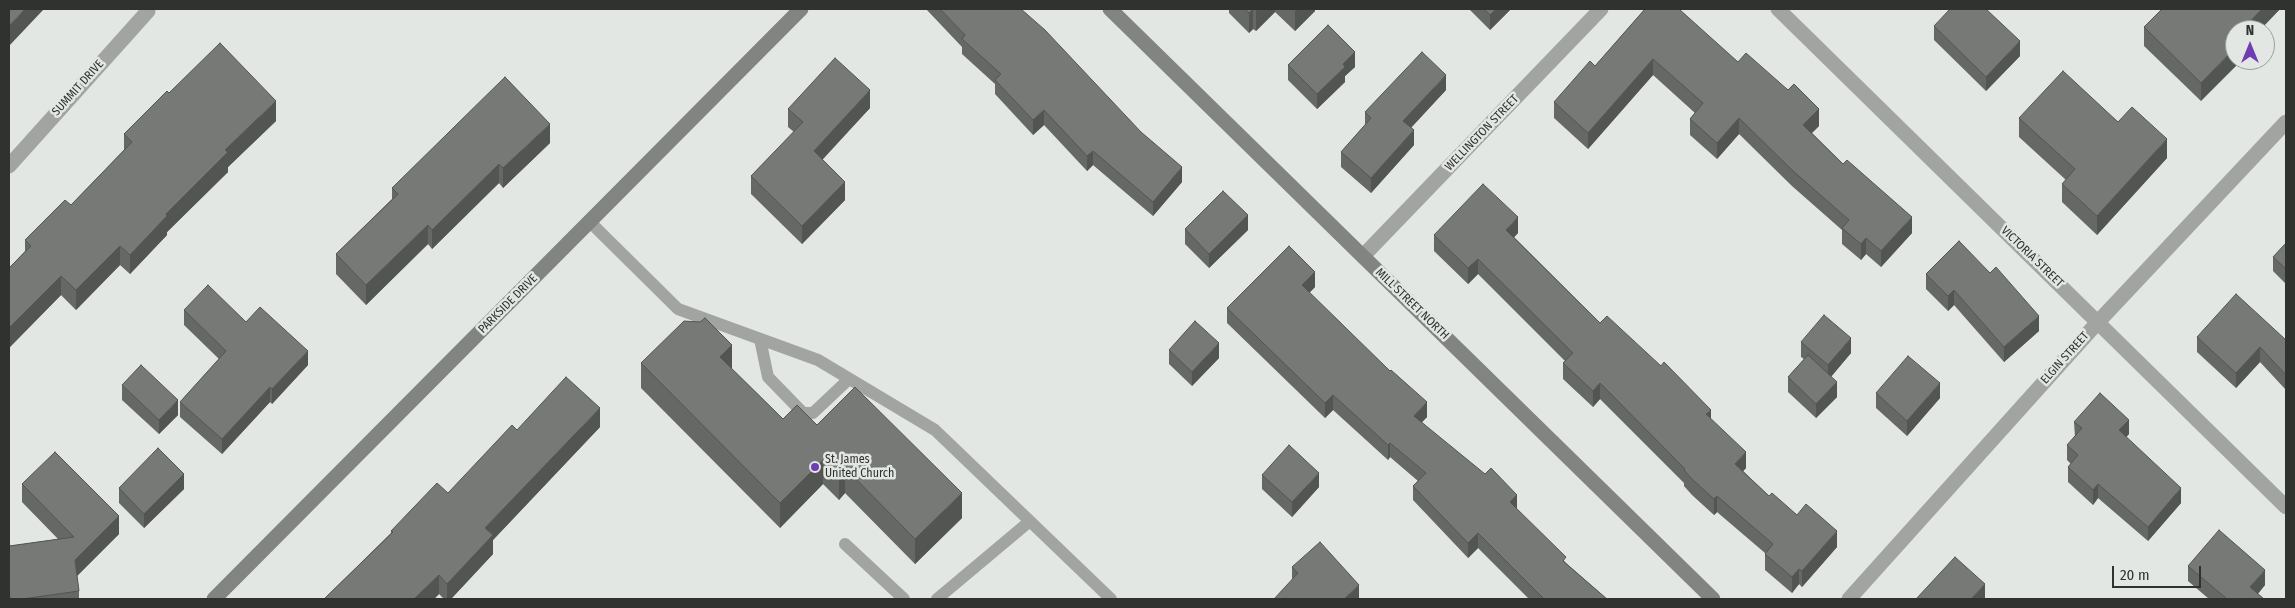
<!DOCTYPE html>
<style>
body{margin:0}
#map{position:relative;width:2295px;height:608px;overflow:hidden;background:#e3e7e3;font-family:"Fira Sans Condensed",sans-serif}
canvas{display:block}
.frame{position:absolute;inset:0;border:10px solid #303230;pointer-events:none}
.north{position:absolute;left:2225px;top:20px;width:50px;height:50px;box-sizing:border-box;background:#e3e7e3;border:1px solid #9b9f9b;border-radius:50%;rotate:0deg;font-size:14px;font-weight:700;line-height:20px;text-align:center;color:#303230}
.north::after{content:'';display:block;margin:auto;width:18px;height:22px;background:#6e3db4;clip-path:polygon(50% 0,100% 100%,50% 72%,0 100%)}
.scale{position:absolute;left:2112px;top:566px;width:89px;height:22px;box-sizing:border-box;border:2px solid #303230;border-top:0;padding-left:6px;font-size:15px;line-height:18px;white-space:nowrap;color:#303230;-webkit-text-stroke:4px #e3e7e3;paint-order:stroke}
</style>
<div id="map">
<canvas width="2295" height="608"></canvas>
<div class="frame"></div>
<div class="north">N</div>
<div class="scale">20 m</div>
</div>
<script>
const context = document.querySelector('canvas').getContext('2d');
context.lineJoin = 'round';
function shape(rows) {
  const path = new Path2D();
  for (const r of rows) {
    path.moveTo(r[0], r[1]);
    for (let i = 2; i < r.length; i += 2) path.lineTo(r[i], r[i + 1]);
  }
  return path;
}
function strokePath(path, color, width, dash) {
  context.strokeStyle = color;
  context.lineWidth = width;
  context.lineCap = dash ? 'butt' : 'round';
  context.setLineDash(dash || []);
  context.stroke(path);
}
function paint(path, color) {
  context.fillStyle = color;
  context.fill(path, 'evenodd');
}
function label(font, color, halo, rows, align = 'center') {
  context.font = font + ' "Fira Sans Condensed",sans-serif';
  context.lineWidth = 5;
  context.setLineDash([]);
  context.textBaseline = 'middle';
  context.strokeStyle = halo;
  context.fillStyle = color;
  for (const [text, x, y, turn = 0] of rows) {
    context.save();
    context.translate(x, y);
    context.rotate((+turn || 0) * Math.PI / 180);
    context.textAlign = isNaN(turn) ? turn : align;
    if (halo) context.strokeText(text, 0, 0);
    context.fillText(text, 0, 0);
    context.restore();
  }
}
strokePath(shape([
 [590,222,678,309,818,360,935,430,1111,599],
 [760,339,768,377,803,413,813,413,849,379],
 [845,544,904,599],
 [937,599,1030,521]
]), '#a2a4a2', 12);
strokePath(shape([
 [1778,9,2286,507],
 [9,166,148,11],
 [1363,256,1601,9],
 [1849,599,2098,322,2286,122]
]), '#a2a4a2', 15);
strokePath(shape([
 [1110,9,1713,599],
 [214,599,801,9]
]), '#828482', 15);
paint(shape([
 [926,9,1021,9,1182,182,1153,216,1093,165,1087,171,1044,125,1033,135,995,94,995,84,962,54,962,47],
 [1229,9,1315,9,1315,11,1295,31,1275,12,1256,31,1253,29,1249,33,1229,13],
 [1469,9,1511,9,1490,30],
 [1645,9,1738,62,1819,126,1812,133,1912,233,1881,267,1866,254,1861,260,1842,244,1842,230,1792,186,1739,134,1717,159,1690,135,1690,119,1695,113,1653,75,1588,149,1554,118,1554,102,1595,66],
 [2162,9,2280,9,2260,30,2235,30,2201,101,2144,46,2144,27],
 [1934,26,2020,56,1986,91,1934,40],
 [1288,65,1355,67,1345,76,1345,82,1317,109,1288,80],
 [1446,90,1411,128,1414,145,1371,193,1341,167,1341,152,1365,125,1365,112],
 [169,93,276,121,228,167,228,172,167,232,167,235,130,274,120,265,76,310,61,295,9,348,9,268,25,251,25,240,71,205,124,150,124,134],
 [870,108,822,159,845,200,802,244,751,194,751,176,794,132,788,127,788,109],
 [2019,118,2118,122,2167,158,2097,235,2062,202,2062,184,2066,180,2019,137],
 [550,143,503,188,499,183,432,249,428,244,366,305,336,274,336,254,392,199,392,188],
 [1185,229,1248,230,1209,268,1185,244],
 [1518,233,1514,237,1600,323,1711,419,1746,468,1743,471,1769,496,1797,515,1837,547,1802,587,1799,584,1792,593,1765,570,1765,553,1717,512,1714,515,1692,495,1684,486,1684,483,1600,399,1593,407,1563,379,1563,363,1565,361,1478,274,1468,284,1434,251,1434,235],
 [2286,243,2286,284,2273,271,2273,257],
 [1926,274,2039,331,2004,362,1954,305,1948,311,1926,289],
 [1315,287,1309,293,1427,417,1421,422,1517,509,1566,563,1607,599,1529,599,1478,548,1468,558,1413,500,1413,486,1418,481,1390,457,1388,460,1333,410,1325,418,1227,323,1227,308],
 [184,310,246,322,308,365,272,404,270,402,222,454,180,417,180,402,219,359,184,325],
 [2197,337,2286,340,2286,390,2260,362,2236,388,2197,352],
 [1801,342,1851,353,1831,377,1837,397,1816,418,1788,392,1788,377,1804,359,1801,357],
 [1169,350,1219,358,1192,386,1169,364],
 [641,363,732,369,783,419,962,518,915,564,845,493,839,500,823,484,780,528,641,388],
 [122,385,178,415,159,434,122,400],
 [1876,393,1940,398,1907,436,1876,408],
 [2074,422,2129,434,2126,437,2181,503,2148,541,2098,498,2093,505,2068,482,2068,467,2071,464,2067,460,2067,445,2075,437],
 [600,427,493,540,493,554,451,599,444,599,439,594,434,599,324,599,391,533,391,531,448,493,517,430],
 [1262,475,1319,487,1292,517,1262,489],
 [22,484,119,534,77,576,79,591,79,599,9,599,9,546,58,539,22,502],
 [119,488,184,489,144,528,119,503],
 [2188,566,2265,585,2258,594,2264,599,2209,599,2188,581],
 [1292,567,1359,599,1292,579]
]), '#656865');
paint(shape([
 [25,9,44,9,9,46,9,26],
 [1253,9,1253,29,1249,33,1249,13],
 [1258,9,1275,9,1275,12,1256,31,1256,11],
 [1297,9,1315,9,1315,11,1295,31,1295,11],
 [1496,9,1511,9,1490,30,1490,15],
 [2262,9,2280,9,2260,30,2242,30],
 [2020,41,2020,56,1986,91,1986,77],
 [2235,48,2235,60,2242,60,2201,101,2201,83],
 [1355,52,1355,67,1345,76,1345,82,1317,109,1317,94,1343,64],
 [1653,59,1653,75,1588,149,1588,133],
 [1446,75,1446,90,1403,136,1403,121],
 [870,90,870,108,814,169,814,151],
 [276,101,276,121,228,167,228,172,167,232,167,235,130,274,130,255,166,214,225,150],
 [1819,109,1819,126,1803,141,1803,125],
 [1044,110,1044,125,1033,135,1033,120],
 [1739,118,1739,134,1717,159,1717,143],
 [550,124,550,143,503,188,503,168],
 [1414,130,1414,145,1371,193,1371,178],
 [2167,139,2167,158,2097,235,2097,216],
 [1093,151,1093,165,1087,171,1087,156],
 [499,164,499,183,432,249,432,230],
 [1182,167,1182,182,1153,216,1153,202],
 [845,182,845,200,802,244,802,226],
 [1248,215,1248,230,1209,268,1209,254],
 [1518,217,1518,233,1506,246,1506,230],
 [1912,217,1912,233,1881,267,1881,251],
 [428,225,428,244,366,305,366,285],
 [1866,238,1866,254,1861,260,1861,244],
 [120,246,120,265,76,310,76,290],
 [1478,259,1478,274,1468,284,1468,268],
 [1315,272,1315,287,1302,300,1302,285],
 [61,276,61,295,9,348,9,328],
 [1954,290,1954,305,1948,311,1948,296],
 [2039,316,2039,331,2004,362,2004,347],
 [1851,338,1851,353,1828,380,1828,365],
 [1219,343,1219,358,1192,386,1192,372],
 [732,345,732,370,720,357],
 [2260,347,2260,362,2236,388,2236,373],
 [308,351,308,365,272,404,272,389],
 [1837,382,1837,397,1816,418,1816,404],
 [1600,383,1600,399,1593,407,1593,391],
 [1940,383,1940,398,1907,436,1907,421],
 [270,387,270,402,222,454,222,439],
 [1333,395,1333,410,1325,418,1325,403],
 [178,400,178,415,159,434,159,420],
 [1427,402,1427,417,1414,431,1414,416],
 [600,408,600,427,493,540,493,554,451,599,447,599,447,584,485,528],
 [1711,410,1711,426,1706,414],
 [2129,420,2129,434,2119,445,2119,430],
 [1390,443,1390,457,1388,460,1388,445],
 [1746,452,1746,468,1735,479,1735,464],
 [823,460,823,484,780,528,780,503],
 [845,468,845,493,839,500,839,475],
 [1319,473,1319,487,1292,517,1292,502],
 [184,474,184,489,144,528,144,514],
 [2098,484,2098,498,2093,505,2093,490],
 [2181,488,2181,503,2148,541,2148,527],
 [962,493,962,518,915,564,915,539],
 [1517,495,1517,510,1510,502],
 [1717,496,1717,512,1714,515,1714,499],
 [119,516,119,534,75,578,75,560],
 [1837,531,1837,547,1802,587,1802,571],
 [1478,533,1478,548,1468,558,1468,543],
 [1799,569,1799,584,1792,593,1792,577],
 [2265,570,2265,585,2253,599,2250,587],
 [439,575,439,594,434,599,414,599],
 [1985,584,1985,599,1971,599],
 [1359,585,1359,599,1344,599]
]), '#535553');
const building = shape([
 [9,9,25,9,9,26,9,9],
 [940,9,1021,9,1045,30,1141,132,1182,167,1153,202,1093,151,1087,156,1044,110,1033,120,995,80,1001,74,962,39,965,35,940,9],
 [1245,9,1253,9,1249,13,1245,9],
 [1484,9,1496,9,1490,15,1484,9],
 [1645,9,1679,9,1738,62,1746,53,1788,90,1794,84,1819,109,1803,125,1843,164,1847,160,1912,217,1881,251,1866,238,1861,244,1842,228,1849,220,1792,170,1739,118,1717,143,1690,119,1703,103,1653,59,1588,133,1554,102,1590,61,1595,66,1645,9],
 [1950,9,1986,9,2020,41,1986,77,1934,26,1950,9],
 [2162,9,2262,9,2242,30,2235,30,2235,48,2201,83,2144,27,2162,9],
 [1328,25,1355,52,1343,64,1345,67,1317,94,1288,65,1328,25],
 [220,43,276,101,225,150,228,152,166,214,167,216,130,255,120,246,76,290,61,276,9,328,9,268,31,246,25,240,65,200,71,205,132,142,124,134,167,91,169,93,220,43],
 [1422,52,1446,75,1403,121,1414,130,1371,178,1341,152,1371,118,1365,112,1422,52],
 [835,58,870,90,814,151,845,182,802,226,751,176,803,122,788,109,835,58],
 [2063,71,2118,122,2132,107,2167,139,2097,216,2062,184,2075,169,2019,118,2063,71],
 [505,77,550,124,503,168,499,164,432,230,428,225,366,285,336,254,398,194,392,188,505,77],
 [1483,184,1518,217,1506,230,1600,323,1607,316,1661,366,1664,362,1711,410,1706,414,1746,452,1735,464,1769,496,1772,493,1797,515,1806,504,1837,531,1802,571,1799,569,1792,577,1765,554,1773,544,1717,496,1714,499,1692,479,1684,470,1685,469,1600,383,1593,391,1563,363,1573,353,1478,259,1468,268,1434,235,1483,184],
 [1223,191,1248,215,1209,254,1185,229,1223,191],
 [1959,241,1990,273,1996,267,2039,316,2004,347,1954,290,1948,296,1926,274,1959,241],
 [2286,243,2286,269,2273,257,2286,243],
 [1289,246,1315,272,1302,285,1390,371,1391,370,1427,402,1414,416,1485,474,1491,468,1517,495,1510,502,1566,557,1563,561,1607,599,1544,599,1478,533,1468,543,1413,486,1426,473,1390,443,1388,445,1333,395,1325,403,1227,308,1289,246],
 [208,285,246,322,260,307,308,351,272,389,270,387,222,439,180,402,226,351,184,310,208,285],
 [2236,294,2286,340,2286,375,2260,347,2236,373,2197,337,2236,294],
 [1824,315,1851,338,1828,365,1801,342,1824,315],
 [705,318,732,345,720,357,783,419,797,405,817,425,855,387,962,493,915,539,845,468,839,475,823,460,780,503,641,363,684,321,700,322,705,318],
 [1195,321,1219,343,1192,372,1169,350,1195,321],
 [1808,355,1837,382,1816,404,1788,377,1808,355],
 [1908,356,1940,383,1907,421,1876,393,1908,356],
 [141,365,178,400,159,420,122,385,141,365],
 [566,377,600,408,485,528,493,535,447,584,439,575,414,599,324,599,393,532,391,531,437,483,448,493,512,425,517,430,566,377],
 [2100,393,2129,420,2119,430,2181,488,2148,527,2098,484,2093,490,2068,467,2078,455,2067,445,2082,428,2074,422,2100,393],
 [1289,445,1319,473,1292,502,1262,475,1289,445],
 [158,448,184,474,144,514,119,488,158,448],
 [55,452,119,516,75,560,79,591,22,599,10,599,9,592,9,546,74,537,22,484,55,452],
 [2219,530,2265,570,2250,587,2264,599,2227,599,2188,566,2219,530],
 [1320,542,1359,585,1344,599,1274,599,1298,573,1292,567,1320,542],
 [1955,557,1985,584,1971,599,1916,599,1955,557]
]);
paint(building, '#767976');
strokePath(building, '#535553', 1);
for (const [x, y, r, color] of [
 [815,467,5,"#6e3db4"]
]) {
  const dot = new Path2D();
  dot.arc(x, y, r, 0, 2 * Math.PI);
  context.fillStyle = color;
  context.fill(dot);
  strokePath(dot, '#e3e7e3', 2);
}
label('12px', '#303230', '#e3e7e3', [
 ["SUMMIT DRIVE",78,88,-48],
 ["WELLINGTON STREET",1482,133,-46],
 ["VICTORIA STREET",2032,257,44],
 ["PARKSIDE DRIVE",508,304,-45],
 ["MILL STREET NORTH",1412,304,44],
 ["ELGIN STREET",2065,358,-48]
]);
label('12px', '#303230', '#e3e7e3', [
 ["St. James",825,460],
 ["United Church",825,474]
], 'left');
</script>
